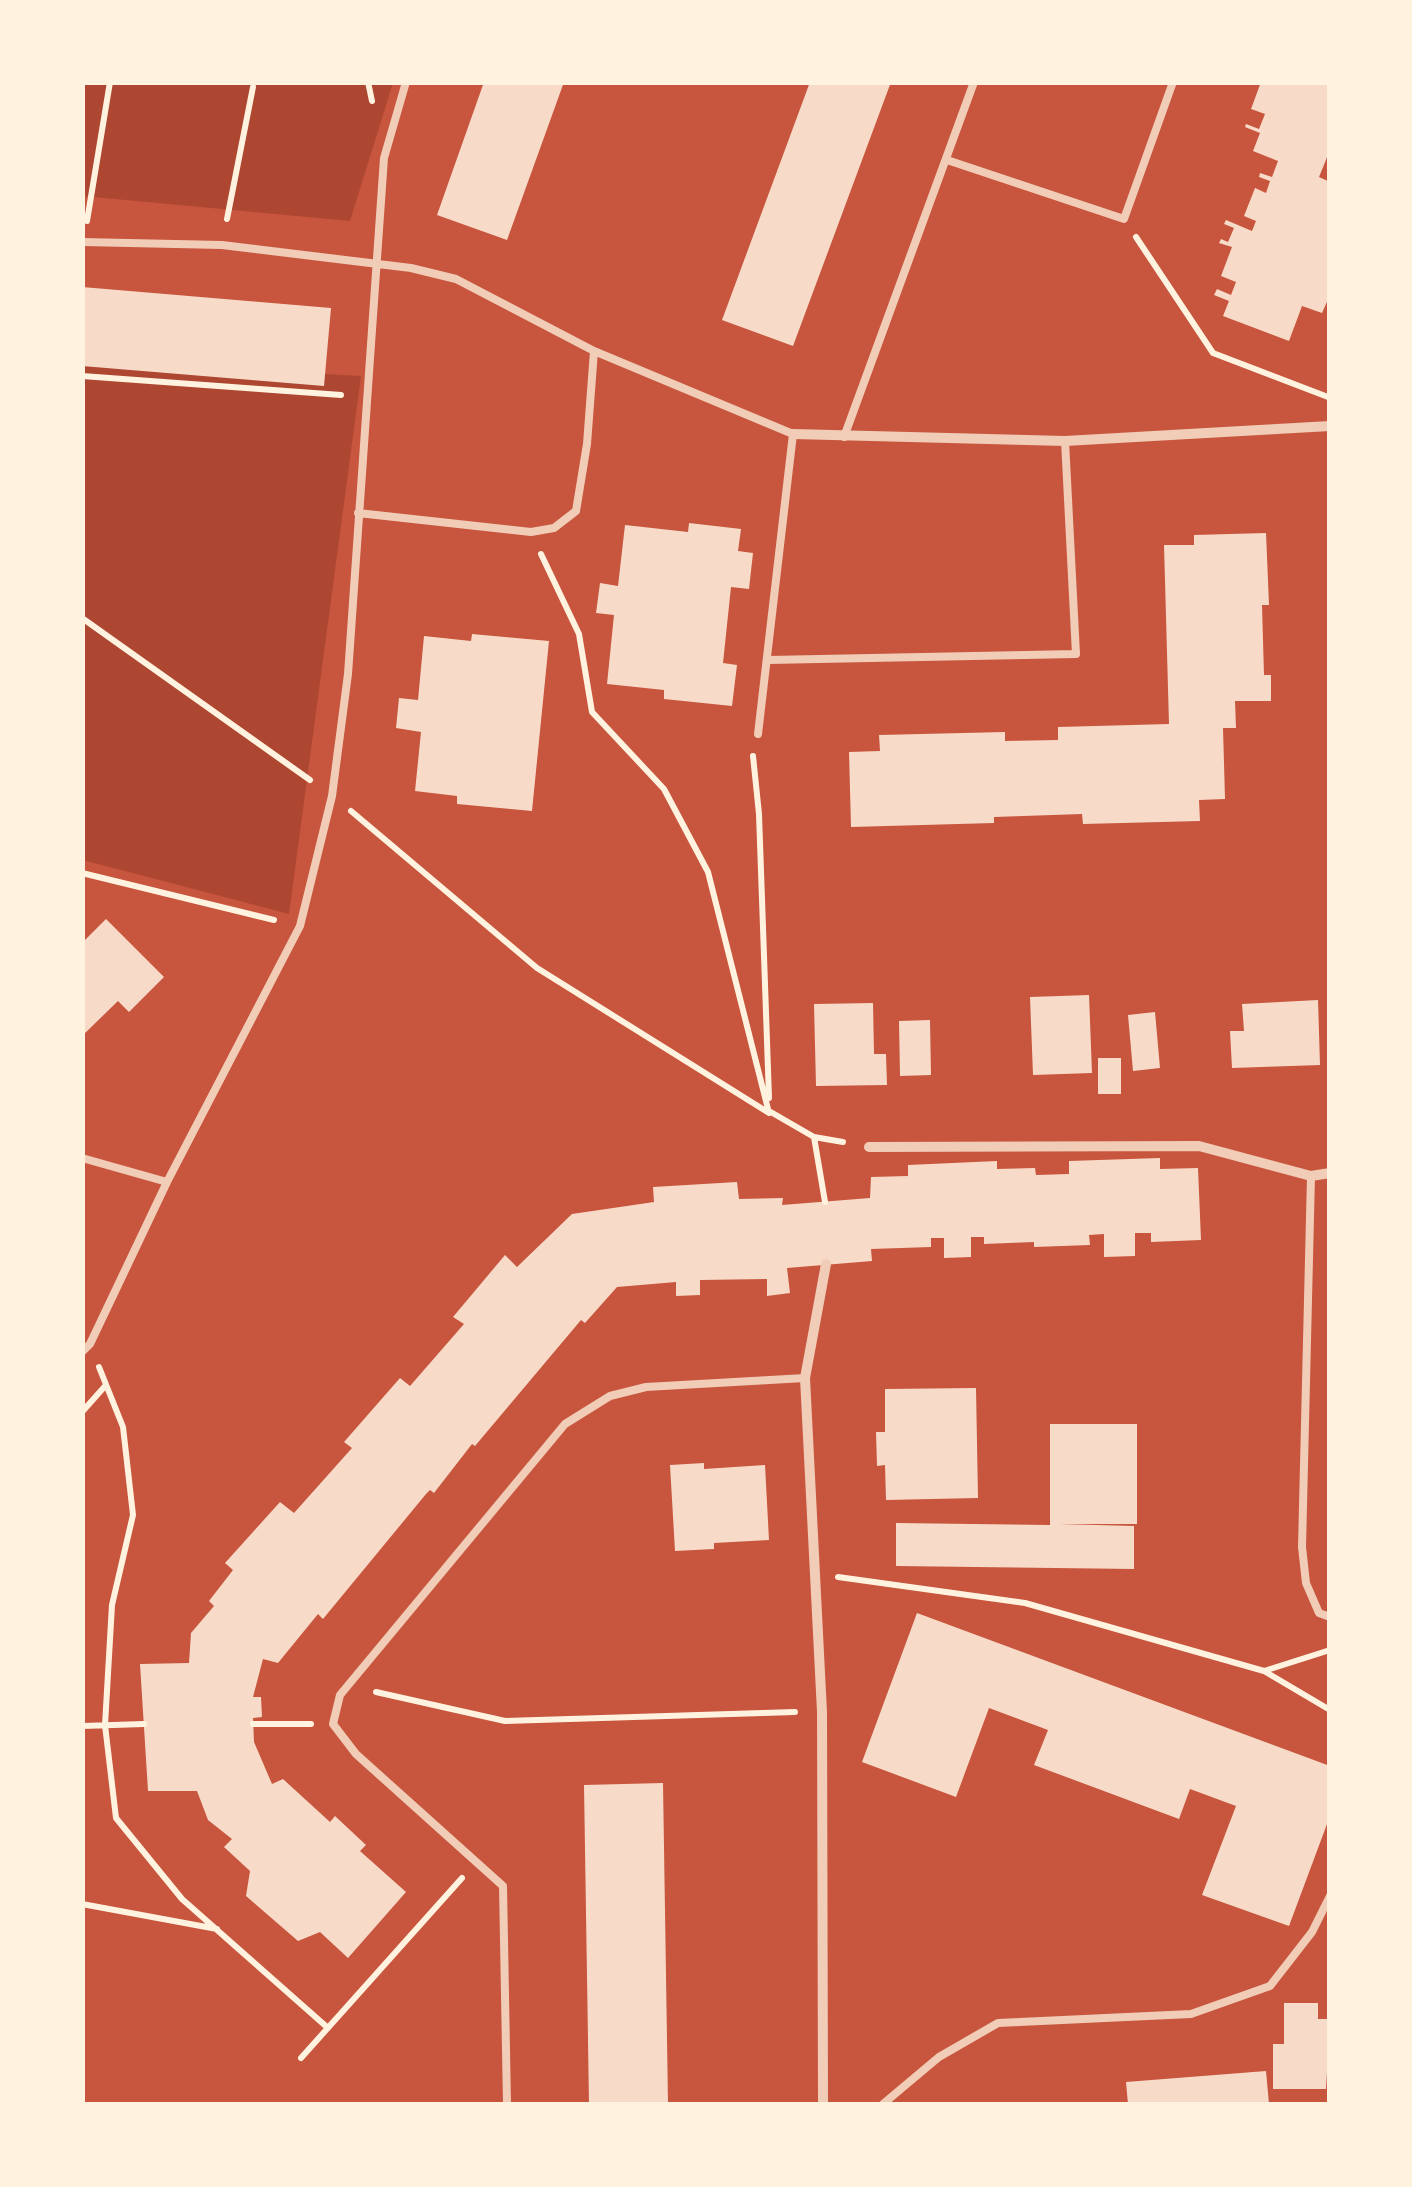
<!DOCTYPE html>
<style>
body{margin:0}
#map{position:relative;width:1412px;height:2187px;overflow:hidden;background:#c8553d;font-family:"Work Sans",sans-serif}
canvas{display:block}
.frame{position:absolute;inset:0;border:85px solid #fff3e0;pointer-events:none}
</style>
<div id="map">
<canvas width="1412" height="2187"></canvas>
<div class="frame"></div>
</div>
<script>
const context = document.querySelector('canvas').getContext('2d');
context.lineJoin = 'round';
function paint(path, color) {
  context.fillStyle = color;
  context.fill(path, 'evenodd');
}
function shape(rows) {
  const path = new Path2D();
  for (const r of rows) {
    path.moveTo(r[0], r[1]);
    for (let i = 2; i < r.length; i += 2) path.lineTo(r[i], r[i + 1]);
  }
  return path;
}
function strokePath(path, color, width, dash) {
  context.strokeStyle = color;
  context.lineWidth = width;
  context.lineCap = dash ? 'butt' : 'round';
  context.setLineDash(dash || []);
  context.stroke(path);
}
paint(shape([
 [82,83,393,83,350,221,83,196],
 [82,360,361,376,289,914,83,860]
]), '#ae4732');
paint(shape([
 [484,82,564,82,507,240,437,215],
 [810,82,891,82,793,346,722,320],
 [1261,82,1330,82,1330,150,1319,177,1330,182,1330,295,1322,313,1302,306,1289,341,1223,316,1229,301,1214,295,1217,289,1231,295,1236,282,1221,276,1232,247,1219,243,1221,239,1228,242,1234,228,1224,224,1226,220,1252,231,1256,221,1244,216,1255,188,1266,193,1270,181,1259,177,1260,173,1272,177,1278,161,1253,151,1260,133,1245,127,1246,124,1259,129,1265,114,1251,109],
 [82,287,331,308,324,386,82,366],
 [689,523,741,529,738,551,753,553,749,589,731,587,723,663,737,665,732,706,664,699,664,690,607,684,614,615,596,613,600,583,618,586,625,525,688,532],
 [1266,533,1269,605,1262,605,1264,675,1271,675,1271,701,1235,701,1236,728,1223,728,1225,799,1199,800,1200,821,1083,824,1082,814,994,817,994,823,851,827,849,752,880,751,879,735,1005,732,1005,741,1058,740,1058,727,1169,724,1164,545,1194,545,1194,535],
 [472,634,549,641,532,811,457,804,457,796,415,791,421,732,396,728,399,698,418,700,424,636,471,641],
 [106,919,164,977,129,1012,118,1001,82,1036,82,943],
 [1089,995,1092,1073,1033,1075,1030,997],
 [1318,1000,1320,1065,1232,1068,1230,1031,1244,1031,1242,1004],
 [873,1003,874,1054,886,1054,887,1085,816,1086,814,1004],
 [1155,1012,1160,1068,1133,1071,1128,1015],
 [930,1020,931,1075,900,1076,899,1021],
 [1098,1058,1121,1058,1121,1094,1098,1094],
 [1160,1158,1160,1169,1198,1168,1201,1240,1151,1242,1151,1233,1135,1233,1135,1256,1104,1257,1104,1234,1089,1235,1090,1245,1034,1247,1034,1242,984,1244,984,1237,971,1237,971,1257,944,1258,944,1238,931,1238,931,1247,871,1249,872,1261,787,1268,790,1293,767,1296,767,1279,700,1280,700,1295,676,1296,676,1282,617,1287,585,1323,581,1320,475,1446,472,1444,434,1493,430,1490,426,1494,323,1619,318,1614,278,1663,263,1659,253,1697,261,1697,262,1717,253,1718,254,1742,272,1784,283,1779,330,1822,335,1816,366,1845,360,1851,406,1892,348,1958,320,1932,298,1941,246,1896,250,1871,224,1847,232,1839,208,1820,197,1791,148,1791,140,1664,189,1663,191,1633,214,1606,209,1601,233,1570,225,1563,280,1502,294,1513,352,1448,344,1442,400,1378,410,1386,464,1324,453,1317,505,1255,517,1267,572,1214,654,1202,653,1187,737,1182,739,1199,783,1198,782,1205,870,1198,871,1177,908,1176,908,1165,997,1161,997,1169,1035,1168,1036,1175,1069,1174,1069,1161],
 [976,1388,978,1498,886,1500,885,1465,877,1466,876,1432,885,1432,885,1389],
 [1050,1424,1137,1424,1137,1524,1059,1524,1134,1526,1134,1569,896,1566,896,1523,1050,1525],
 [704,1463,704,1469,765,1465,769,1540,714,1543,714,1549,675,1551,670,1465],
 [917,1613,1330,1766,1330,1816,1289,1926,1202,1895,1236,1806,1190,1789,1179,1819,1034,1765,1048,1730,989,1708,956,1797,862,1762],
 [663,1783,668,2104,589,2104,584,1785],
 [1284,2003,1318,2003,1318,2019,1330,2019,1326,2089,1273,2089,1273,2044,1284,2044],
 [1266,2071,1269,2104,1128,2104,1126,2082]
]), '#f7dbc8');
strokePath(shape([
 [368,82,372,101],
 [227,219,253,87],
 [87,221,110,82],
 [1136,237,1213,353,1328,397],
 [82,376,341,395],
 [82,618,310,780],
 [753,756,759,814,769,1098],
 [351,811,537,968,769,1113,708,872,664,789,592,712,579,634,541,554],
 [82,873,274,920],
 [769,1111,814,1137,843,1142],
 [814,1137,825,1202],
 [99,1367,123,1427,133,1515,112,1605,105,1725,116,1818,182,1899,328,2028],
 [82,1412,106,1385],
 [838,1577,1025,1603,1264,1671,1330,1710],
 [1264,1671,1330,1650],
 [376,1692,505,1721,795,1712],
 [253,1724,311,1724],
 [82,1726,144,1724],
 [82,1904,217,1929],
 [301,2058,462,1878]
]), '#fff3e0', 6);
strokePath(shape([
 [947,160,1124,219,1173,82],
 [82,242,222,245,411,268,456,279,594,351,793,434,758,734],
 [844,437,974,82],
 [358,513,531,532,554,528,576,511,587,444,594,351],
 [768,660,1076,654,1065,441],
 [82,1158,167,1182],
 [1311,1176,1302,1547,1306,1583,1319,1613,1330,1617],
 [82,1352,90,1344,167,1182,300,926,332,796,348,674,384,158,406,82],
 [507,2104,503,1886,356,1754,333,1724,340,1695,565,1424,610,1396,646,1387,805,1378],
 [883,2104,939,2057,998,2023,1191,2014,1270,1986,1312,1932,1330,1896]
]), '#f1ccb7', 8);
strokePath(shape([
 [793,434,1065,441,1330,426],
 [869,1147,1199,1146,1311,1176,1330,1173],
 [823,2104,822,1712,805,1378,826,1264]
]), '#f1ccb7', 10);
</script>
